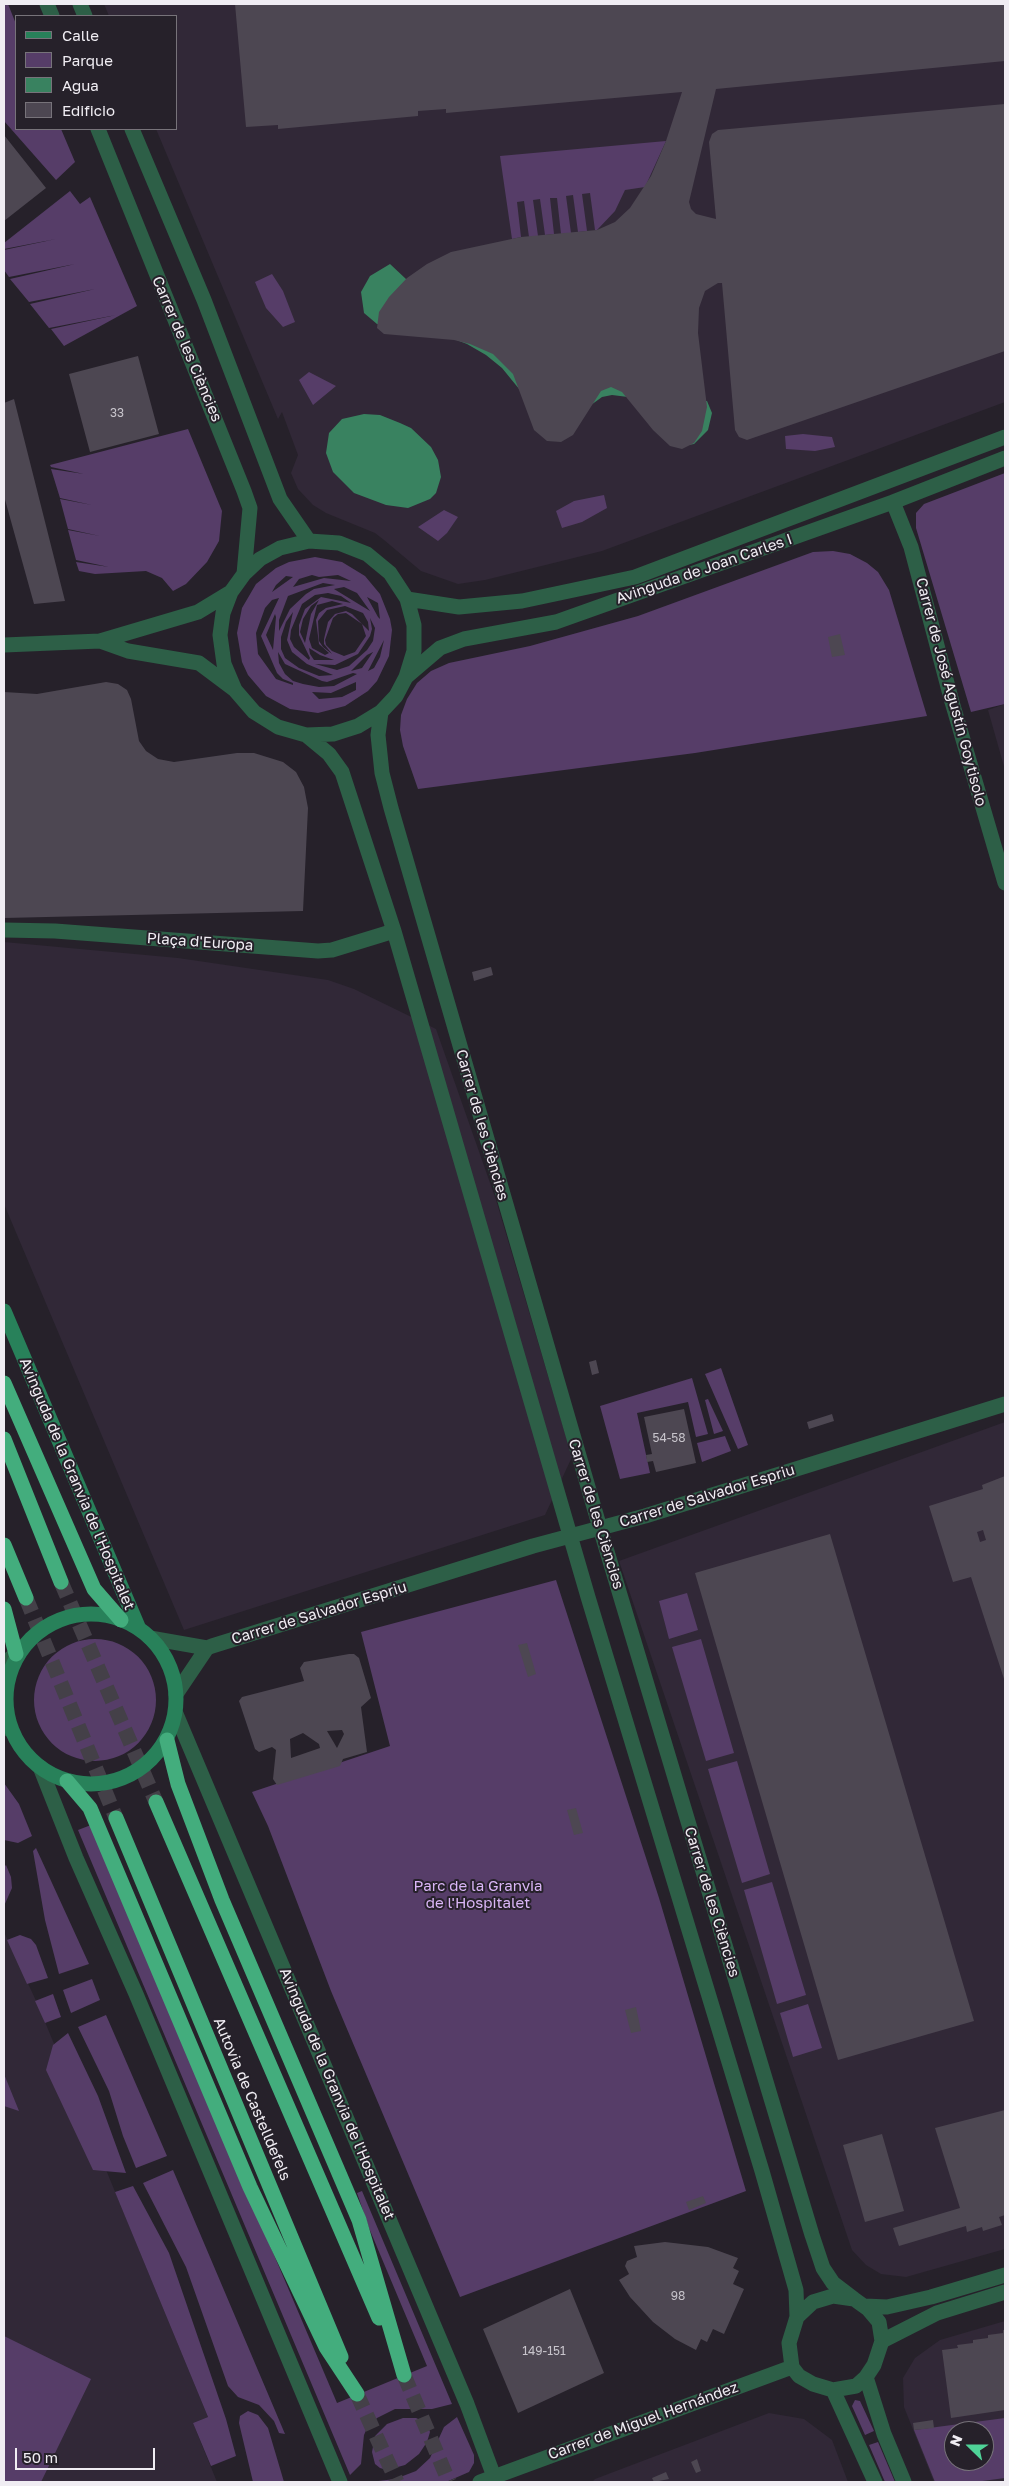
<!DOCTYPE html>
<meta charset="utf-8">
<style>
body{margin:0}
#map{position:relative;width:1009px;height:2486px;overflow:hidden;background:#26212a;font-family:"Golos Text",sans-serif}
canvas{display:block}
.frame{position:absolute;inset:0;border:5px solid #f0edf3;pointer-events:none}
.legend{position:absolute;left:15px;top:15px;width:162px;height:115px;box-sizing:border-box;background:#26212a;border:1px solid #77737a;margin:0;padding:6px 9px;list-style:none;font-size:15px;color:#f0edf3}
.legend li{display:flex;align-items:center;gap:10px;height:25px}
.legend b{width:25px;border:1px solid #77737a}
.north{position:absolute;left:944px;top:2421px;width:50px;height:50px;box-sizing:border-box;background:#26212a;border:1px solid #77737a;border-radius:50%;rotate:292deg;font-size:14px;font-weight:700;line-height:20px;text-align:center;color:#f0edf3}
.north::after{content:'';display:block;margin:auto;width:18px;height:22px;background:#4fd398;clip-path:polygon(50% 0,100% 100%,50% 72%,0 100%)}
.scale{position:absolute;left:15px;top:2448px;width:140px;height:22px;box-sizing:border-box;border:2px solid #f0edf3;border-top:0;padding-left:6px;font-size:15px;line-height:18px;white-space:nowrap;color:#f0edf3;-webkit-text-stroke:4px #26212a;paint-order:stroke}
</style>
<div id="map">
<canvas width="1009" height="2486"></canvas>
<div class="frame"></div>
<ul class="legend">
<li><b style="height:6px;background:#28815a"></b>Calle</li>
<li><b style="height:14px;background:#563d68"></b>Parque</li>
<li><b style="height:14px;background:#398260"></b>Agua</li>
<li><b style="height:14px;background:#4d4752"></b>Edificio</li>
</ul>
<div class="north">N</div>
<div class="scale">50 m</div>
</div>
<script>
const context = document.querySelector('canvas').getContext('2d');
context.lineJoin = 'round';
function paint(path, color) {
  context.fillStyle = color;
  context.fill(path, 'evenodd');
}
function shape(rows) {
  const path = new Path2D();
  for (const r of rows) {
    if (r.length === 3) {
      path.moveTo(r[0] + r[2], r[1]);
      path.arc(r[0], r[1], r[2], 0, 2 * Math.PI);
      continue;
    }
    path.moveTo(r[0], r[1]);
    for (let i = 2; i < r.length; i += 2) path.lineTo(r[i], r[i + 1]);
  }
  return path;
}
function strokePath(path, color, width, dash) {
  context.strokeStyle = color;
  context.lineWidth = width;
  context.lineCap = dash ? 'butt' : 'round';
  context.setLineDash(dash || []);
  context.stroke(path);
}
function label(font, color, halo, rows, align = 'center') {
  context.font = font + ' "Golos Text",sans-serif';
  context.lineWidth = 4;
  context.setLineDash([]);
  context.textBaseline = 'middle';
  context.strokeStyle = halo;
  context.fillStyle = color;
  for (const [text, x, y, turn = 0] of rows) {
    context.save();
    context.translate(x, y);
    context.rotate((+turn || 0) * Math.PI / 180);
    context.textAlign = isNaN(turn) ? turn : align;
    if (halo) context.strokeText(text, 0, 0);
    context.fillText(text, 0, 0);
    context.restore();
  }
}
paint(shape([
 [104,4,1005,4,1005,402,602,551,485,580,458,584,421,571,384,540,375,533,326,513,313,505,298,489,291,473,298,455,282,412,278,419,156,129,176,129,176,16,109,16],
 [1005,704,1005,770,988,710],
 [4,942,178,958,328,980,354,989,436,1029,496,1200,572,1457,545,1515,184,1630,4,1204],
 [1005,1422,1005,2249,906,2277,881,2274,866,2265,852,2250,619,1561],
 [4,1932,38,2005,208,2417,193,2423,217,2482,4,2482],
 [1005,2321,1005,2482,934,2482,904,2407,903,2378,915,2358,940,2340],
 [954,2431,984,2431,984,2461,954,2461],
 [769,2413,804,2419,832,2440,848,2482,592,2482,595,2479]
]), '#312837');
paint(shape([
 [4,4,8,4,16,24,16,129,61,129,75,162,56,180,4,121],
 [666,141,645,187,625,190,615,211,597,230,595,230,590,193,582,194,587,231,578,232,573,195,566,196,571,233,561,234,557,198,550,198,554,234,545,235,540,199,533,200,538,236,529,237,524,201,517,202,521,237,512,239,500,156],
 [70,191,80,204,90,197,137,306,64,346,51,329,116,315,49,328,30,304,95,289,29,302,10,279,75,264,9,277,4,270,4,250,56,239,4,249,4,243],
 [272,274,283,291,295,322,283,327,266,308,255,282],
 [309,372,336,386,313,405,299,380],
 [188,429,222,511,219,541,207,562,186,584,173,591,162,578,146,571,95,574,79,571,76,562,109,567,76,560,68,530,100,536,68,529,60,499,92,505,60,498,51,469,84,474,51,467,50,465],
 [803,434,832,437,835,447,815,451,786,449,785,436],
 [1005,473,1005,704,971,712,916,528,916,513,924,504],
 [604,495,607,508,582,522,562,528,556,511,574,501],
 [444,510,458,517,447,533,438,541,418,527],
 [833,551,850,554,867,563,878,572,889,590,927,716,695,753,418,789,403,746,400,730,401,715,407,699,417,683,431,671,449,663,530,646,638,616,813,552],
 [315,557,342,562,365,576,380,594,390,619,392,630,389,656,377,681,368,691,345,706,318,713,290,709,266,696,248,675,242,662,237,633,242,608,256,584,276,568,289,562],
 [312,575,319,577,338,575,351,581,324,578,293,587,299,579],
 [286,576,293,577,272,592,276,585],
 [323,583,335,585,314,589,306,594,290,609,279,631,279,620,288,596],
 [344,587,357,593,370,611,334,589],
 [328,593,341,596,351,603,321,597,305,609,299,625,299,635,310,658,309,660,294,647,290,639,291,630,302,604,315,595],
 [367,597,378,603,380,619,378,617],
 [279,598,261,636,277,673,283,679,293,683,293,685,276,679,258,654,256,633,265,608,272,600],
 [319,600,311,614,305,643,300,632,303,619,311,606],
 [332,601,343,604,326,608,319,613,316,620,319,644,329,653,325,655,312,648,309,639,317,605],
 [345,606,363,613,368,622,369,631,352,614,346,611,335,614,328,622,324,639,324,644,332,654,323,647,319,641,318,621,327,610],
 [293,612,287,640,292,652,307,664,333,675,319,676,299,668,285,658,281,649,281,637,286,622],
 [346,613,362,624,366,636,355,652,344,656,332,651,326,645,325,640,333,618,338,614],
 [275,614,276,617,273,650,266,635],
 [370,618,375,628,373,641,367,650,349,666,337,670,315,664,335,665,358,654,370,636,372,629],
 [384,640,380,657,374,668,368,671],
 [309,648,320,655,334,660,314,660,310,654],
 [278,652,285,664,322,681,327,682,353,673,357,674,334,686,319,687,303,684,293,681,285,674,279,663],
 [373,652,362,668,351,671,367,655],
 [356,682,356,690,342,697,319,699,312,692,331,693],
 [721,1368,748,1445,738,1449,705,1374],
 [692,1378,708,1434,696,1437,688,1402,637,1413,650,1473,620,1479,600,1406],
 [708,1399,723,1431,714,1434,705,1400],
 [725,1436,731,1451,702,1462,697,1443],
 [556,1580,659,1898,746,2191,460,2297,331,1991,268,1826,252,1792,390,1746,361,1632],
 [687,1593,698,1630,669,1639,659,1601],
 [701,1639,734,1753,706,1761,672,1647],
 [95,1700,61],
 [737,1761,770,1874,742,1883,708,1769],
 [4,1783,19,1804,32,1836,18,1843,4,1840],
 [91,1825,337,2403,427,2366,369,2228,357,2193,362,2191,452,2404,432,2409,395,2409,377,2418,368,2426,364,2435,361,2464,350,2475,78,1830],
 [36,1848,89,1964,59,1974,45,1920,33,1851],
 [6,1865,11,1877,12,1888,4,1906,4,1867],
 [772,1882,806,1995,777,2004,744,1890],
 [20,1935,31,1939,36,1945,48,1978,27,1984,7,1940],
 [92,1979,100,2000,71,2013,63,1990],
 [53,1994,61,2017,45,2023,35,2001],
 [808,2004,822,2048,793,2057,780,2013],
 [106,2015,167,2156,136,2168,123,2136,109,2091,78,2027],
 [68,2033,98,2096,126,2173,93,2170,46,2070,53,2045],
 [4,2074,19,2111,4,2106],
 [173,2170,285,2434,279,2433,274,2421,259,2405,238,2397,228,2386,186,2267,143,2183],
 [133,2186,169,2253,226,2419,236,2456,211,2466,193,2423,208,2417,115,2192],
 [4,2336,91,2379,41,2482,4,2482],
 [855,2400,860,2401,874,2431,865,2435,852,2406],
 [248,2411,258,2415,268,2428,284,2482,253,2482,239,2423,240,2416],
 [457,2417,474,2455,474,2463,469,2472,446,2482,370,2482,395,2479,416,2471,430,2458,444,2427],
 [403,2418,416,2418,427,2423,430,2432,427,2442,419,2454,405,2465,387,2470,380,2468,375,2464,372,2452,375,2436,387,2424],
 [1005,2418,1005,2478,975,2482,935,2482,914,2430],
 [954,2431,984,2431,984,2461,954,2461],
 [878,2442,895,2482,885,2482,869,2445]
]), '#563d68');
paint(shape([
 [390,264,406,279,601,374,700,401,707,401,712,413,708,430,694,444,683,446,628,397,612,395,602,397,591,405,524,395,502,368,486,355,467,344,454,339,377,324,364,313,361,292,370,276],
 [364,414,380,415,400,423,411,428,431,447,438,460,441,477,436,493,430,499,408,508,386,505,354,493,333,472,326,453,329,433,342,419]
]), '#398260');
paint(shape([
 [235,4,1005,4,1005,61,716,89,689,202,691,209,696,214,716,219,709,142,712,134,718,130,1005,104,1005,351,747,440,739,437,735,430,722,283,718,283,705,291,699,308,698,333,707,407,702,431,694,443,682,449,670,446,653,430,622,392,611,387,601,391,573,435,561,442,547,441,534,430,513,374,493,354,470,344,454,340,384,334,377,328,379,312,389,297,407,278,427,264,451,252,521,237,597,230,615,222,630,208,651,176,666,141,682,92,446,113,446,109,418,111,418,116,278,129,278,125,246,127],
 [4,135,46,188,4,221],
 [138,356,159,434,90,452,69,374],
 [14,399,65,601,34,604,4,496,4,403],
 [840,634,845,655,832,657,828,637],
 [106,682,118,684,127,690,131,699,139,741,146,751,158,759,174,762,237,753,254,753,283,762,296,772,304,787,308,808,303,911,4,918,4,692,37,694],
 [491,967,493,975,474,981,472,972],
 [596,1360,599,1373,592,1375,589,1362],
 [684,1409,696,1463,656,1472,653,1461,647,1462,646,1455,652,1454,644,1417],
 [832,1414,834,1421,809,1429,807,1422],
 [1005,1476,1005,1682,971,1577,953,1582,929,1506,983,1489,982,1485],
 [983,1530,986,1540,980,1542,977,1532],
 [830,1534,974,2021,838,2060,695,1573],
 [527,1643,536,1674,528,1677,518,1645],
 [349,1654,354,1654,359,1658,371,1698,361,1707,367,1752,343,1759,340,1766,277,1785,273,1779,276,1750,272,1747,259,1752,255,1749,239,1701,242,1697,304,1681,300,1668,304,1662],
 [342,1730,344,1734,337,1748,327,1731],
 [303,1733,319,1744,320,1748,291,1758,290,1739],
 [576,1808,583,1833,574,1835,567,1810],
 [636,2007,641,2031,631,2033,625,2010],
 [1005,2110,1005,2215,999,2217,1002,2225,983,2231,982,2227,967,2232,966,2226,899,2246,893,2228,960,2208,935,2128],
 [882,2134,904,2211,865,2222,843,2145],
 [703,2196,706,2203,689,2210,686,2202],
 [665,2242,708,2247,738,2258,733,2268,739,2271,733,2284,744,2289,724,2334,713,2329,707,2342,701,2339,696,2350,675,2339,653,2322,630,2297,619,2280,629,2274,625,2266,627,2261,637,2257,634,2246],
 [570,2289,604,2373,518,2413,483,2329],
 [1003,2330,1005,2330,1005,2410,951,2418,942,2350,958,2348,957,2345,973,2343,973,2340,988,2338,988,2335,1003,2333],
 [933,2420,934,2428,914,2430,913,2423],
 [697,2459,701,2471,696,2473,691,2462],
 [666,2472,669,2479,654,2482,652,2478]
]), '#4d4752');
strokePath(shape([
 [61,1582,156,1802],
 [26,1598,116,1818],
 [404,2375,449,2482],
 [357,2394,397,2482]
]), '#444048', 15, [15, 8]);
strokePath(shape([
 [47,4,52,16],
 [80,4,85,16],
 [98,129,244,491,250,508,244,574],
 [132,129,204,300,280,499,309,541],
 [893,502,911,547,952,702,1005,883],
 [407,599,459,607,522,601,635,577,1005,437],
 [100,641,128,651,199,663,235,690,254,712,278,727,306,735,333,734,358,726,381,712,396,696,406,677,414,651,414,625,407,599,390,573,367,554,339,543,309,541,280,548,260,559,244,574,231,592,223,613,220,635,224,664,235,690],
 [4,645,100,641,198,612,231,592],
 [406,677,440,648,464,639,556,622,893,502,1005,458],
 [381,712,378,735,382,773,391,808,600,1528,812,2235,823,2268,833,2283,854,2299],
 [306,735,329,754,342,772,394,931,588,1597,762,2171,796,2290,797,2317],
 [4,930,55,931,318,951,332,950,394,931],
 [150,1638,207,1648,212,1646,533,1546,645,1516,1005,1404],
 [4,1663,16,1654],
 [176,1694,207,1648],
 [176,1714,467,2404,496,2482],
 [4,1727,11,1730],
 [40,1767,76,1858,136,1994,340,2482],
 [833,2296,854,2299,868,2309,879,2322,882,2341,874,2365,866,2377,856,2386,833,2390,813,2384,799,2376,792,2367,789,2343,797,2317,813,2302,833,2296],
 [865,2306,887,2307,931,2297,1005,2275],
 [882,2341,937,2313,1005,2292],
 [866,2377,884,2434,904,2482],
 [833,2390,875,2482],
 [480,2482,792,2367]
]), '#2d5f47', 15);
strokePath(shape([
 [4,1311,139,1629],
 [91,1699,85]
]), '#28815a', 15);
strokePath(shape([
 [4,1383,94,1589,121,1620],
 [4,1439,61,1582],
 [4,1545,26,1598],
 [4,1609,16,1654],
 [167,1740,178,1784,222,1900,359,2220,404,2375],
 [67,1781,90,1808,250,2187,326,2347,357,2394],
 [156,1802,379,2318],
 [116,1818,341,2357]
]), '#43ad7d', 15);
label('12px', '#c7c4cb', null, [
 ["33",117,413],
 ["54-58",669,1438],
 ["98",678,2296],
 ["149-151",544,2351]
]);
label('15px', '#f0edf3', '#26212a', [
 ["Carrer de les Ciències",187,349,67],
 ["Avinguda de Joan Carles I",704,569,-19],
 ["Carrer de José Agustín Goytisolo",951,692,75],
 ["Plaça d'Europa",200,942,4],
 ["Carrer de les Ciències",482,1125,74],
 ["Avinguda de la Granvia de l'Hospitalet",77,1484,67],
 ["Carrer de Salvador Espriu",707,1496,-17],
 ["Carrer de les Ciències",596,1514,73],
 ["Carrer de Salvador Espriu",319,1613,-17],
 ["Carrer de les Ciències",712,1902,73],
 ["Avinguda de la Granvia de l'Hospitalet",337,2094,67],
 ["Autovia de Castelldefels",252,2099,67],
 ["Carrer de Miguel Hernández",643,2421,-20]
]);
label('15px', '#dab6f7', '#26212a', [
 ["Parc de la Granvia",478,1886],
 ["de l'Hospitalet",478,1903]
]);
</script>
